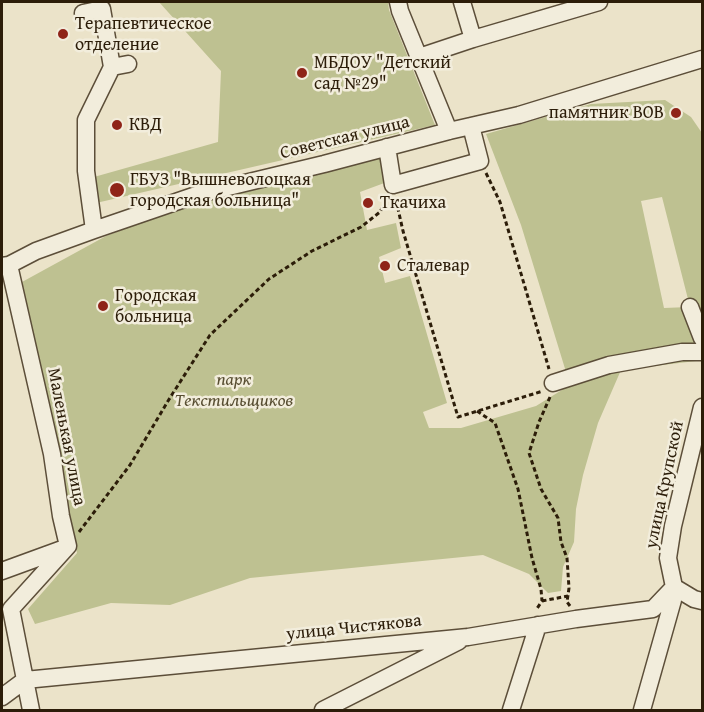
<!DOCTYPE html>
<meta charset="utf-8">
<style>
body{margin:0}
#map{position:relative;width:704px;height:712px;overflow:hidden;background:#ebe3c9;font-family:"Gentium Book Plus",serif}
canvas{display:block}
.frame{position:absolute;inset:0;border:3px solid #2c1d09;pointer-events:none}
</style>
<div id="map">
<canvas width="704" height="712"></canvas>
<div class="frame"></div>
</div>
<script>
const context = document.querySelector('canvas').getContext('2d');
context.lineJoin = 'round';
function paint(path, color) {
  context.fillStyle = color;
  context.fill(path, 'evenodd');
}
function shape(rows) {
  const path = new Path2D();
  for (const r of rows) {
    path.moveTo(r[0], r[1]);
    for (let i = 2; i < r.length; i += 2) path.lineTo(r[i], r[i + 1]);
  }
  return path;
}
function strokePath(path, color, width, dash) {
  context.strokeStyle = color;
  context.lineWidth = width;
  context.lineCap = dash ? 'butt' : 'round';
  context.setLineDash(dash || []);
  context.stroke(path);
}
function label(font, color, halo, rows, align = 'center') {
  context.font = font + ' "Gentium Book Plus",serif';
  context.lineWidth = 5;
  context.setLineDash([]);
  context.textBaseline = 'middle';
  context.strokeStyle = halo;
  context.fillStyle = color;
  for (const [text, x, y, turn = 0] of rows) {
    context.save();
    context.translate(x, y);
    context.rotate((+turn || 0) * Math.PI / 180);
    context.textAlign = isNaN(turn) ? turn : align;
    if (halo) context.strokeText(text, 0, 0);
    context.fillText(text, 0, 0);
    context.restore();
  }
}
paint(shape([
 [159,2,388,2,389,10,435,125,96,203,94,177,218,142,221,71],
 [665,100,691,117,702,133,702,351,696,361,621,370,598,423,583,475,576,509,574,542,563,567,561,591,548,593,529,574,483,555,250,578,170,605,111,603,35,624,28,609,77,553,22,282,106,236,198,201,381,155,387,182,360,192,367,230,396,223,401,248,379,257,385,283,410,276,447,403,423,412,429,428,461,428,536,406,570,385,521,225,486,134,591,104],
 [662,197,690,307,689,307,664,308,641,201]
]), '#bec191');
const minor = shape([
 [398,2,400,11,449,131],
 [83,13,102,9,112,67,86,120,86,171,94,230],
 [473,39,599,2],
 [419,57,473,39,462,2],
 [112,67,128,64],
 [387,147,393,185,480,161,471,126],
 [9,265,52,454,61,516,68,546],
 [2,266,9,265,36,251,94,230,199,194,324,164,449,131,519,115,702,59],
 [690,307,702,338],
 [553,383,609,365,682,352,702,352],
 [2,571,65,548],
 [674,587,694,599,702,601],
 [2,697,25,680,468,637,576,619,653,609,674,587],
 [31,710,11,609,68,546],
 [323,710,459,641],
 [511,710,538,625],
 [642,710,673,600,674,587,668,558,673,526,702,407]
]);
strokePath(minor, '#5c4e39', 19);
strokePath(shape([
 [486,173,500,202,549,369],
 [396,200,403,231,458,417,543,391],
 [550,397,539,422,529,453,541,489,558,518,561,542,567,558,569,588,567,602,570,606],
 [477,411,495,423,518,489,532,558,541,589,542,601,536,610],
 [79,532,130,465,168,401,210,335,269,279,312,251,361,227,380,212,387,198],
 [542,601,568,596]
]), '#2c1d09', 3, [4.5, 3]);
strokePath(minor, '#f2eddc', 16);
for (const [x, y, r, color] of [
 [63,34,6,"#8f2418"],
 [302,73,6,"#8f2418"],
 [676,113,6,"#8f2418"],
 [117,125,6,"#8f2418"],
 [117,190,8,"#8f2418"],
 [368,203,6,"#8f2418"],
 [385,266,6,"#8f2418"],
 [103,306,6,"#8f2418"]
]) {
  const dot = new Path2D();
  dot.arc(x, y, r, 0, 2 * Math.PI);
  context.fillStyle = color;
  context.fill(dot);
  strokePath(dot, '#f2eddc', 2);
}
label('18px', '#2c1d09', '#f2eddc', [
 ["Терапевтическое",75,24],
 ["отделение",75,45],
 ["МБДОУ \"Детский",314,63],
 ["сад №29\"",314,84],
 ["памятник ВОВ",664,113,"right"],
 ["КВД",129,125],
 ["ГБУЗ \"Вышневолоцкая",130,180],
 ["городская больница\"",130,201],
 ["Ткачиха",380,203],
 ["Сталевар",397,266],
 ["Городская",115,296],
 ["больница",115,317]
], 'left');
label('18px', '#2c1d09', '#f2eddc', [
 ["Советская улица",345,138,-14],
 ["Маленькая улица",66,437,79],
 ["улица Крупской",665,485,-78],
 ["улица Чистякова",354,628,-6]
]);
label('italic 18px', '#584e32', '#f2eddc', [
 ["парк",234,380],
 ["Текстильщиков",234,401]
]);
</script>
